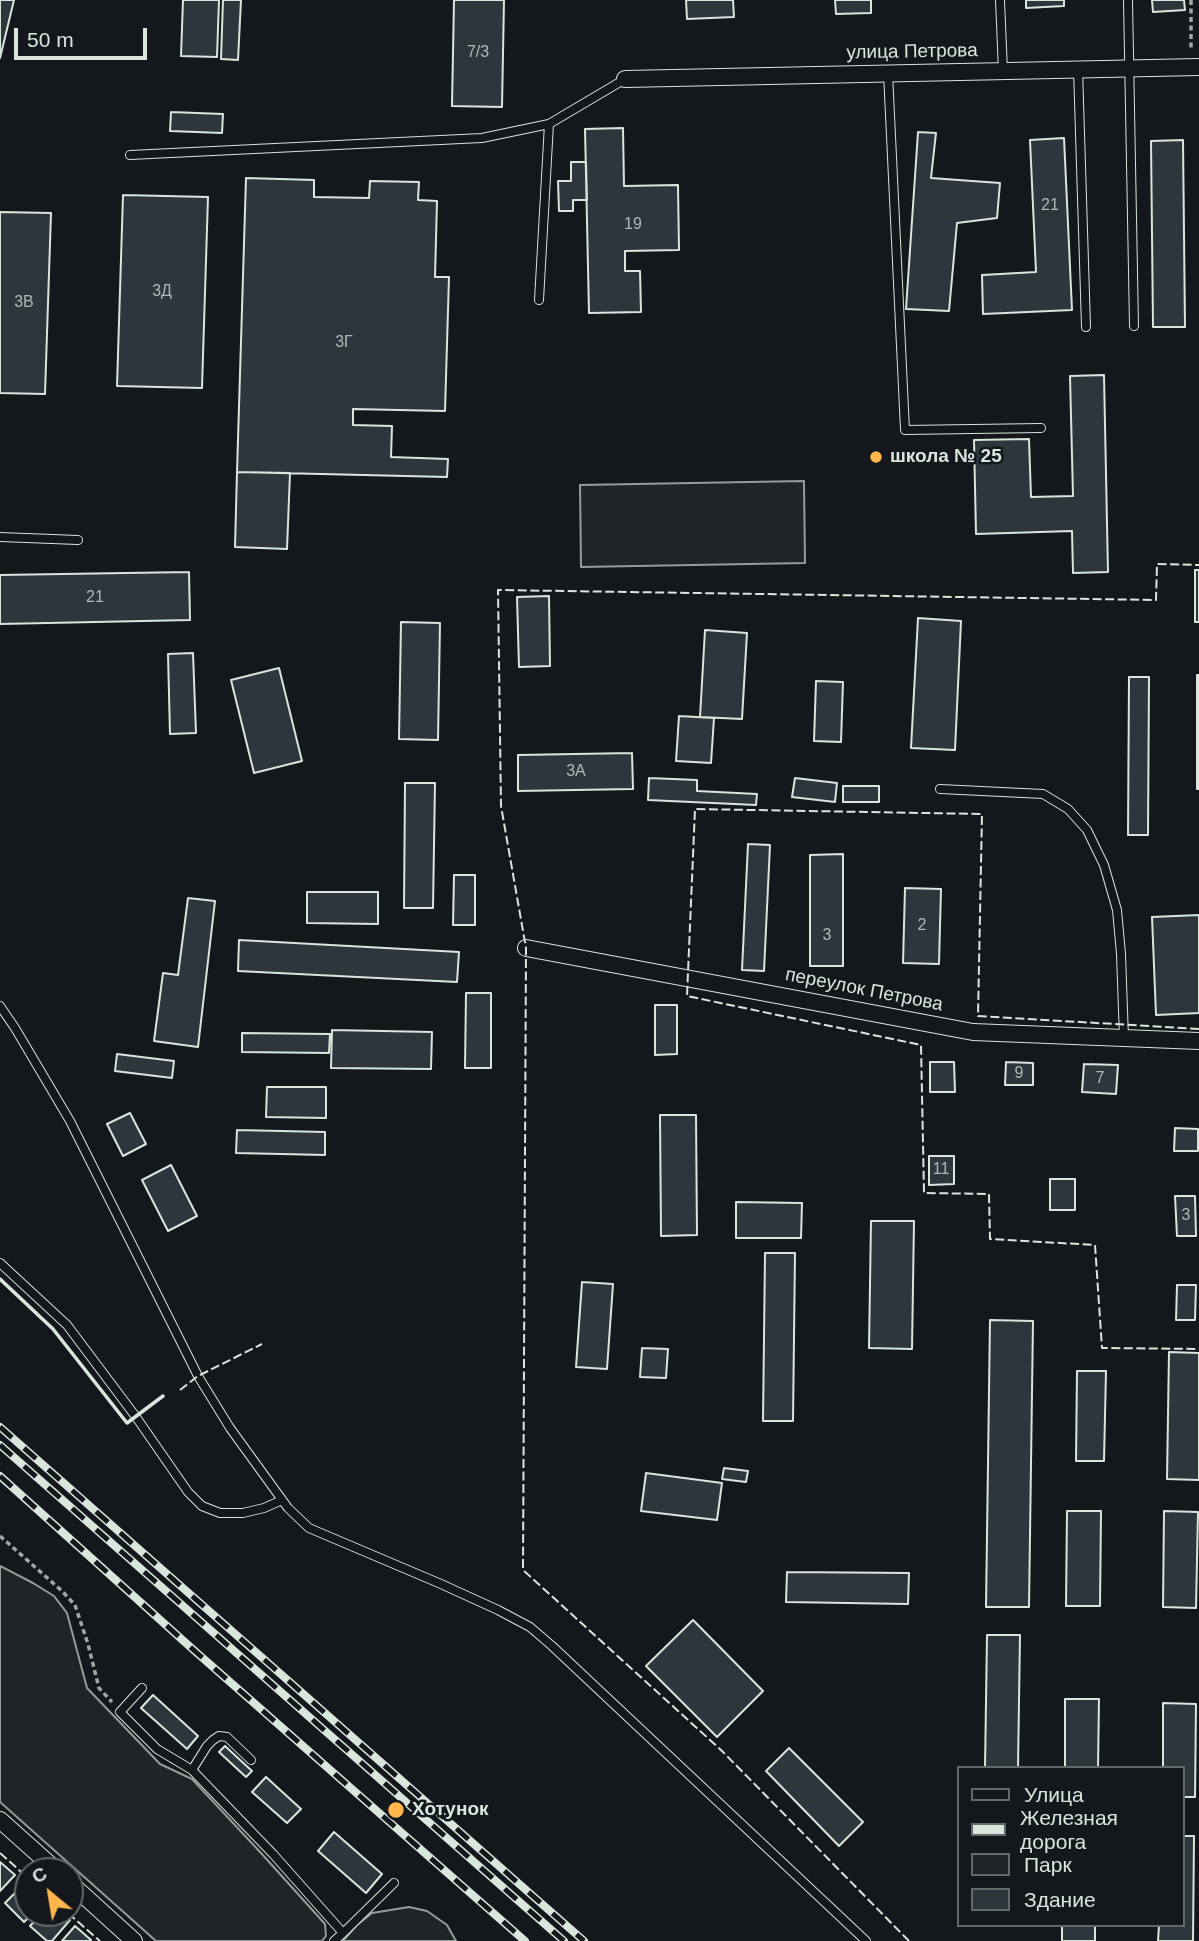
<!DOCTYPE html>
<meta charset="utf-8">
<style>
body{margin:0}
#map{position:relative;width:1199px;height:1941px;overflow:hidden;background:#14181c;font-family:Arial,sans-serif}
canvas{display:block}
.legend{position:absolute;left:957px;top:1766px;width:228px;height:161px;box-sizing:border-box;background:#14181c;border:2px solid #626a69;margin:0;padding:9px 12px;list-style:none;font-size:21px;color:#d8e6dc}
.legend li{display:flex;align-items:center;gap:14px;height:35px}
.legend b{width:35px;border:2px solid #626a69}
.north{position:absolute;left:14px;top:1857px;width:70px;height:70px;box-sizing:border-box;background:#14181c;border:2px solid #626a69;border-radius:50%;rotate:330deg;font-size:19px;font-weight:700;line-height:28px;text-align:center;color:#d8e6dc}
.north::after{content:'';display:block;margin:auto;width:24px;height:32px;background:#ffb74d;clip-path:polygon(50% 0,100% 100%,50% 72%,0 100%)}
.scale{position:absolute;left:14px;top:28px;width:133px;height:32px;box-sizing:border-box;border:4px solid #d8e6dc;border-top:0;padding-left:9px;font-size:21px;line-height:24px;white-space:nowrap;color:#d8e6dc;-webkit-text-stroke:5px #14181c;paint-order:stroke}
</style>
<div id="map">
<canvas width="1199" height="1941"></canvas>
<ul class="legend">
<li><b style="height:9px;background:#14181c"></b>Улица</li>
<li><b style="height:9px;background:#d8e6dc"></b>Железная дорога</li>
<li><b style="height:19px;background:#202428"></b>Парк</li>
<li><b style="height:19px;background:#2c363c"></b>Здание</li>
</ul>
<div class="north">С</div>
<div class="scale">50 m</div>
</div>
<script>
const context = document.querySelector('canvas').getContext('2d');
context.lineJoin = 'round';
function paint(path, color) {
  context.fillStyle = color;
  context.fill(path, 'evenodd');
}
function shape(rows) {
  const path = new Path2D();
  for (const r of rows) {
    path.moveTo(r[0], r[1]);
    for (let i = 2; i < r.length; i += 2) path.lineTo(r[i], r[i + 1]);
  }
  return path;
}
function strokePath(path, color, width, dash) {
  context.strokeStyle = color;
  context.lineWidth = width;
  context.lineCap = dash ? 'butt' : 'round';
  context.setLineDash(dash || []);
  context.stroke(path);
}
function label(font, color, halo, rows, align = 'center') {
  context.font = font + ' Arial,sans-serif';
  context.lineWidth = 5;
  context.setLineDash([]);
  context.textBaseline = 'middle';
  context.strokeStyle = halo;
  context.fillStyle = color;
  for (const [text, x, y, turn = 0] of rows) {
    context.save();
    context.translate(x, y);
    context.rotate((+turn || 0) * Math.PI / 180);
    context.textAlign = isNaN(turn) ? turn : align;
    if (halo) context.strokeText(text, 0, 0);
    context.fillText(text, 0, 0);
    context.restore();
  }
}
const green = shape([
 [804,481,805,563,581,567,580,485,804,481],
 [0,1566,33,1583,54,1596,67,1613,87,1688,160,1764,192,1779,261,1853,325,1924,326,1936,322,1941,156,1941,0,1802,0,1566],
 [409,1907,427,1911,447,1925,456,1941,343,1941,357,1925,372,1913,409,1907]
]);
paint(green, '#202428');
strokePath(green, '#939e99', 2);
const building = shape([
 [0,0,14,0,0,58,0,0],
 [183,0,219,0,217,57,181,56,183,0],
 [223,0,241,0,238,60,221,59,223,0],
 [454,0,504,0,502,107,452,106,454,0],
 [686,0,733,0,734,17,687,19,686,0],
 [835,0,871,0,871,13,836,14,835,0],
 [1026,0,1064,0,1064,6,1026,8,1026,0],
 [1152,0,1184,0,1185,10,1153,12,1152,0],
 [171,112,223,114,222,133,170,131,171,112],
 [623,128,624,186,678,185,679,250,625,251,625,271,640,271,641,312,589,313,585,129,623,128],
 [918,132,936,133,931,178,1000,183,997,218,957,223,949,311,906,309,918,132],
 [1064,138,1072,310,983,314,982,275,1036,272,1030,140,1064,138],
 [1183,140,1185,327,1153,327,1151,141,1183,140],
 [571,162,586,162,587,200,573,200,573,211,559,211,558,181,571,181,571,162],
 [246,178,314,180,314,197,369,198,370,181,419,182,418,200,437,201,435,277,449,277,445,411,353,409,353,425,392,426,391,457,448,459,447,477,237,472,246,178],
 [123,195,208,197,202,388,117,386,123,195],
 [0,212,51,213,45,394,0,393,0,212],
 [1104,375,1108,572,1073,573,1072,531,976,534,974,440,1029,439,1031,497,1073,496,1070,376,1104,375],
 [237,472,290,473,287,549,235,547,237,472],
 [1195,570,1199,570,1199,622,1195,622,1195,570],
 [189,572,190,620,0,624,0,575,189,572],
 [549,596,550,666,519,667,517,597,549,596],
 [918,618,961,621,955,750,911,748,918,618],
 [401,622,440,623,438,740,399,739,401,622],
 [705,630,747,633,742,719,700,717,705,630],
 [193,653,196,733,170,734,168,654,193,653],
 [279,668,302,761,254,773,231,680,279,668],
 [1197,675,1199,675,1199,789,1197,789,1197,675],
 [1129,677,1149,677,1148,835,1128,835,1129,677],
 [816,681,843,682,841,742,814,741,816,681],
 [679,716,714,718,711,763,676,761,679,716],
 [632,753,633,789,518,791,518,755,632,753],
 [649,778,697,780,697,791,757,794,756,805,648,800,649,778],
 [795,778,837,783,835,802,792,797,795,778],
 [405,783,435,783,433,908,404,908,405,783],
 [843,786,879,786,879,802,843,802,843,786],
 [748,844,770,845,764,971,742,970,748,844],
 [843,854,843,966,810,966,810,855,843,854],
 [454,875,475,875,475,925,453,925,454,875],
 [905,888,941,889,939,964,903,963,905,888],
 [307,892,378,892,378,924,307,923,307,892],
 [188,898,215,901,198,1047,154,1041,163,973,178,975,188,898],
 [1199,915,1199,1013,1156,1015,1152,917,1199,915],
 [239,940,459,952,457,982,238,971,239,940],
 [466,993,491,993,491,1068,465,1068,466,993],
 [655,1005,677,1005,677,1054,655,1055,655,1005],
 [332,1030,432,1032,431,1069,331,1068,332,1030],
 [242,1033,330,1034,329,1053,242,1052,242,1033],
 [117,1054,174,1061,172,1078,115,1071,117,1054],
 [930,1062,954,1062,955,1092,930,1092,930,1062],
 [1006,1062,1033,1063,1033,1085,1005,1085,1006,1062],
 [1084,1064,1118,1065,1116,1094,1082,1092,1084,1064],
 [267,1087,326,1087,326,1118,266,1117,267,1087],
 [130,1113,146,1144,123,1156,107,1124,130,1113],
 [660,1115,696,1115,697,1235,661,1236,660,1115],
 [1175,1128,1198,1129,1198,1151,1174,1151,1175,1128],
 [237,1130,325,1132,325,1155,236,1153,237,1130],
 [929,1156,954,1156,954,1184,929,1185,929,1156],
 [171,1165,197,1216,168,1231,142,1180,171,1165],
 [1050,1179,1075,1179,1075,1210,1050,1210,1050,1179],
 [1175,1196,1195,1196,1196,1236,1177,1236,1175,1196],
 [736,1202,802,1203,801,1238,736,1238,736,1202],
 [871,1221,914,1221,912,1349,869,1348,871,1221],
 [765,1253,795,1253,793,1421,763,1421,765,1253],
 [582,1282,613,1284,607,1369,576,1367,582,1282],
 [1177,1285,1196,1285,1195,1320,1176,1320,1177,1285],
 [990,1320,1033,1321,1029,1607,986,1607,990,1320],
 [642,1348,668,1349,666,1378,640,1377,642,1348],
 [1169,1352,1199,1353,1199,1480,1167,1479,1169,1352],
 [1077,1371,1106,1371,1104,1461,1076,1461,1077,1371],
 [724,1468,748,1471,746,1482,722,1479,724,1468],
 [646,1473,722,1483,717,1520,641,1511,646,1473],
 [1067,1511,1101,1511,1100,1606,1066,1606,1067,1511],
 [1164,1511,1198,1512,1196,1608,1163,1607,1164,1511],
 [787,1572,909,1573,908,1604,786,1602,787,1572],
 [693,1620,763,1691,717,1737,646,1666,693,1620],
 [987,1635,1020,1635,1018,1768,985,1768,987,1635],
 [153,1695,198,1736,187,1749,141,1708,153,1695],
 [1065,1699,1099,1699,1098,1768,1065,1768,1065,1699],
 [1163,1703,1196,1704,1195,1797,1183,1797,1183,1768,1163,1768,1163,1703],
 [225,1746,252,1771,246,1777,219,1752,225,1746],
 [789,1748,863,1822,839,1846,766,1771,789,1748],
 [266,1777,301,1809,287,1823,252,1792,266,1777],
 [334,1832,382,1874,366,1893,318,1851,334,1832],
 [1183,1836,1194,1836,1193,1941,1158,1941,1159,1925,1183,1925,1183,1836],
 [0,1862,15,1875,0,1891,0,1862],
 [24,1884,28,1889,28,1913,33,1913,24,1922,5,1903,24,1884],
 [42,1913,62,1913,70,1920,52,1941,47,1941,30,1926,42,1913],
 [1062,1925,1095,1925,1095,1941,1062,1941,1062,1925],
 [75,1926,91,1940,90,1941,62,1941,75,1926]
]);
paint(building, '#2c363c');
strokePath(building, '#d8e6dc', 2);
const service = shape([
 [1000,0,1003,71],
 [1128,0,1134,326],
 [1078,69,1086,327],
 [888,73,905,430,1041,428],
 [130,155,482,138,549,124,625,79],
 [539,300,549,124],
 [0,537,78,540],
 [940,789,1043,794,1068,809,1087,830,1104,865,1117,910,1121,954,1124,1038],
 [0,1006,15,1028,70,1121,198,1376,230,1428,288,1508,309,1528,441,1584,498,1610,530,1627,551,1645,866,1941],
 [0,1263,67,1325,136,1417,188,1492,202,1506,220,1513,243,1513,264,1508,282,1500],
 [142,1688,120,1712,157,1749,192,1770,273,1854,343,1933,334,1941],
 [192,1770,207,1746,213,1740,219,1736,227,1737,251,1760],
 [343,1933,394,1883]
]);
const minor = shape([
 [625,79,1199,67],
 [526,948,973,1032,1199,1041],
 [0,1820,57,1871],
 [70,1883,134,1941]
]);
strokePath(service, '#d8e6dc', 10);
strokePath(minor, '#d8e6dc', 18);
strokePath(shape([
 [1191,0,1191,51],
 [0,1536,62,1591,75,1605,88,1644,99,1688,112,1702]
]), '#9da8a2', 3.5, [5, 3.5]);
strokePath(service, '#14181c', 8);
strokePath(minor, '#14181c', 16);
const rail = shape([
 [0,1427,584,1941],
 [0,1445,564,1941],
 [0,1476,197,1653,525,1941]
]);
strokePath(rail, '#d8e6dc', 8);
strokePath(rail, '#14181c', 5, [16]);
strokePath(shape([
 [1199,1029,978,1016,982,814,695,809,687,996,921,1045,924,1193,989,1194,990,1239,1095,1245,1102,1348,1199,1349],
 [180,1390,198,1376,262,1344],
 [0,1853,28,1878],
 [68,1913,100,1941],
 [909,1941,721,1750,523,1570,526,948,501,806,498,590,1156,600,1157,564,1199,565]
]), '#d8e6dc', 2, [9, 3.5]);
strokePath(shape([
 [0,1279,53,1329,127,1423,163,1396]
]), '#d8e6dc', 3.5);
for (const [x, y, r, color] of [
 [876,457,7,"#ffb74d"],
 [396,1810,9,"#ffb74d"]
]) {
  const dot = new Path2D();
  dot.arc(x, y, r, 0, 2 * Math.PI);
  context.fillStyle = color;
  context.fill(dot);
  strokePath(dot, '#14181c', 2.5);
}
label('16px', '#adbab4', null, [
 ["7/3",478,53],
 ["21",1050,206],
 ["19",633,225],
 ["3Д",162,292],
 ["3В",24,303],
 ["3Г",344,343],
 ["21",95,598],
 ["3А",576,772],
 ["2",922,926],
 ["3",827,936],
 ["9",1019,1074],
 ["7",1100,1079],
 ["11",941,1170],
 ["3",1186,1216]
]);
label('19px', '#d8e6dc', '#14181c', [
 ["улица Петрова",912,52,-1],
 ["переулок Петрова",864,990,11]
]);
label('bold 19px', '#d8e6dc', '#14181c', [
 ["школа № 25",890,457],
 ["Хотунок",412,1810]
], 'left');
</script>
